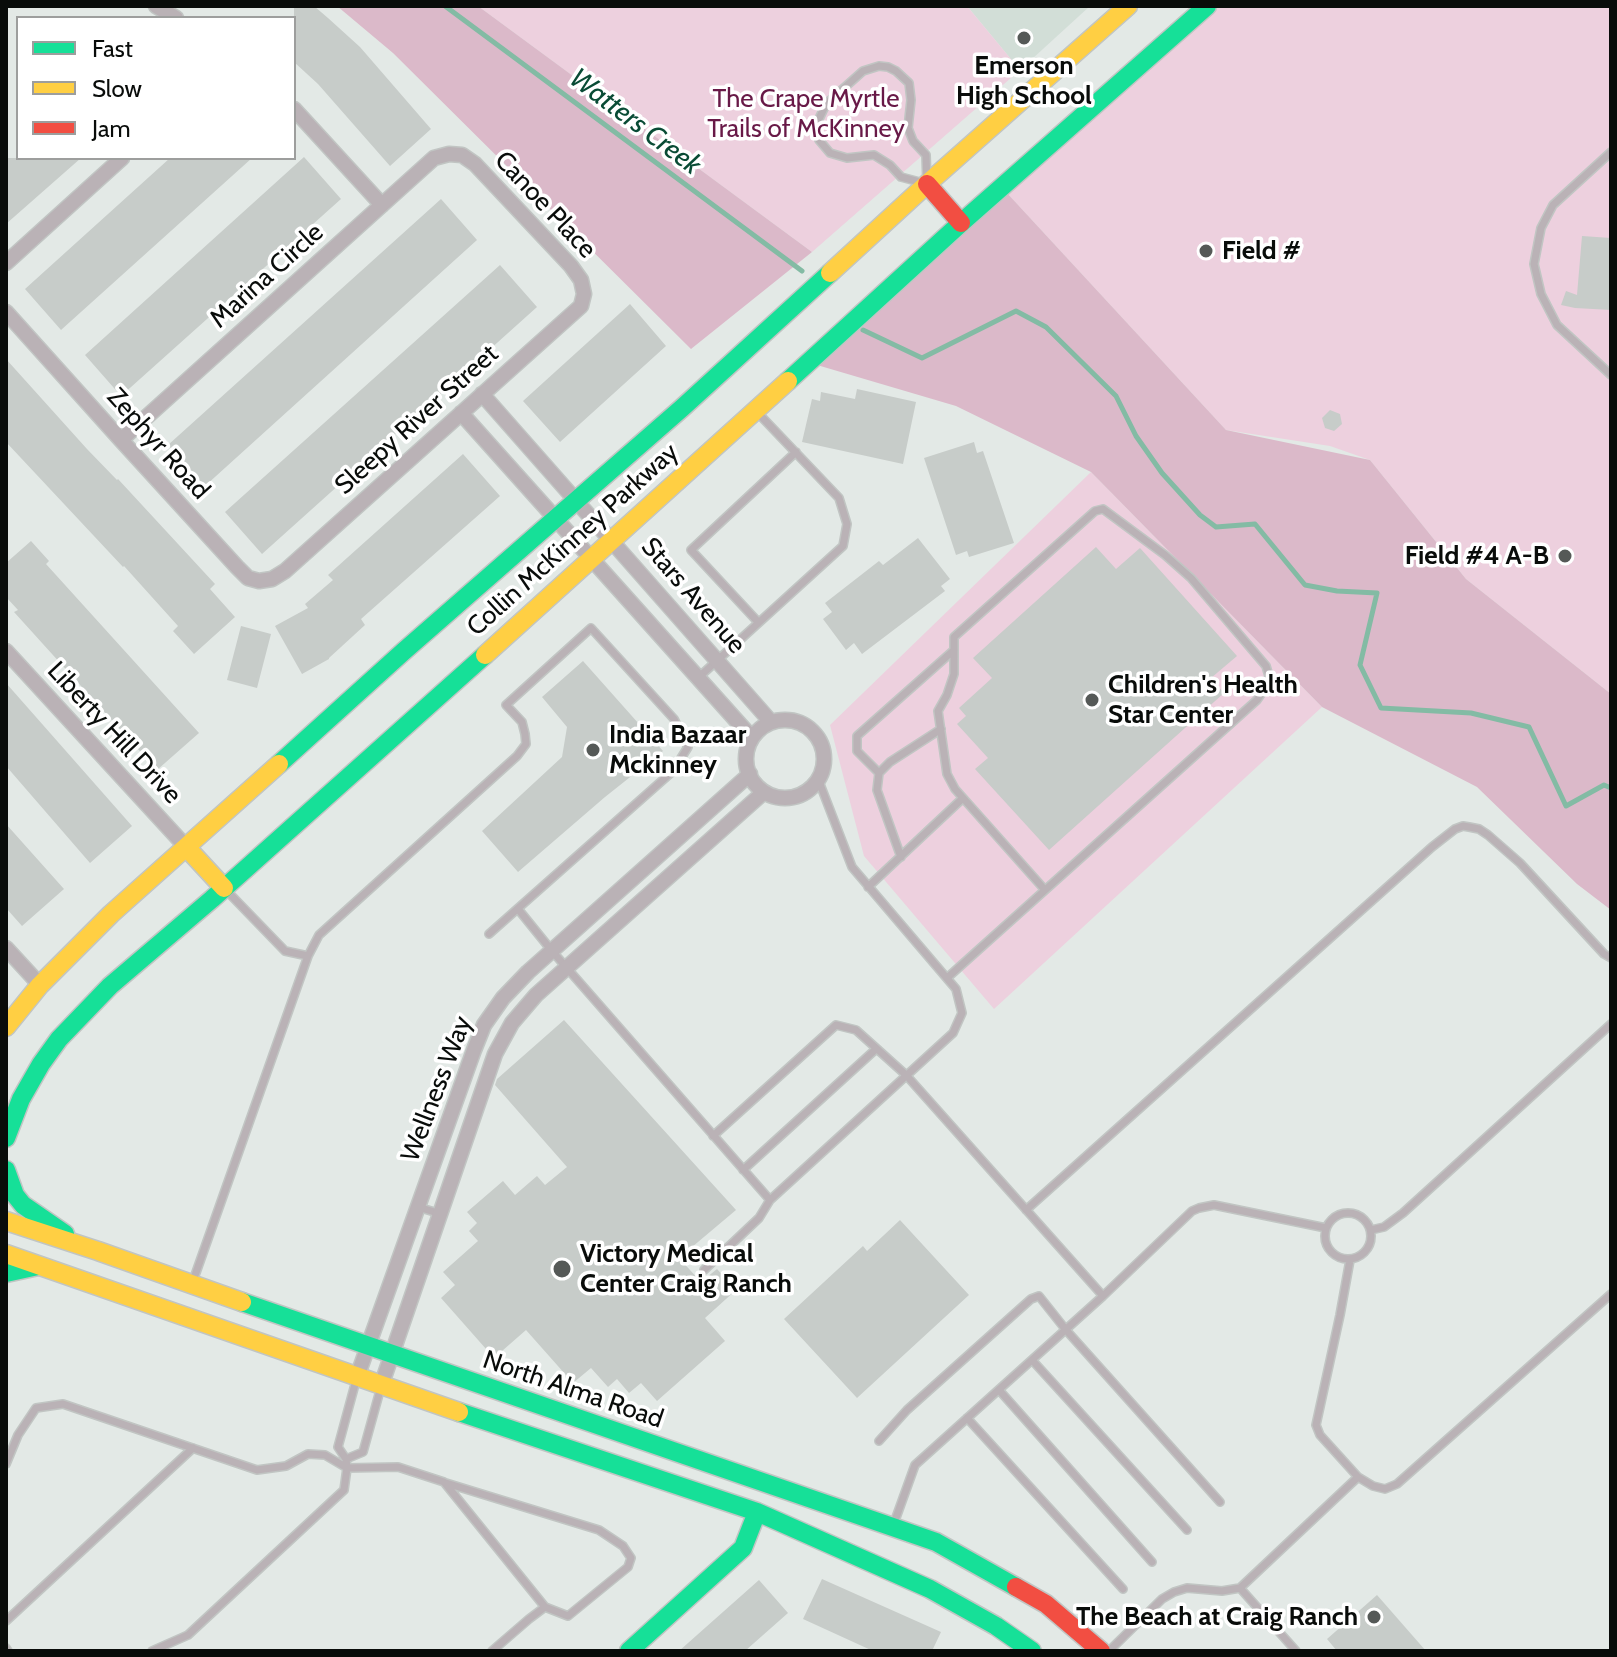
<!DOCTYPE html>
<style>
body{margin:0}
#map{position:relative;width:1617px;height:1657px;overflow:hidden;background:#e3e9e6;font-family:Cabin,sans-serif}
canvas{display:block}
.frame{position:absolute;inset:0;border:8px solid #090c0a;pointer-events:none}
.legend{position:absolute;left:16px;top:16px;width:280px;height:144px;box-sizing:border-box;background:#fff;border:2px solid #9d9e9d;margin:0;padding:10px 14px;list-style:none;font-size:24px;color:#090c0a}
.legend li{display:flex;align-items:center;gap:16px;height:40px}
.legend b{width:40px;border:2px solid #9d9e9d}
</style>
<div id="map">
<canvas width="1617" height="1657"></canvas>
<div class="frame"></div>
<ul class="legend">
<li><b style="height:10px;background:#16e098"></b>Fast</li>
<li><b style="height:10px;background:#ffcf43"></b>Slow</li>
<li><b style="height:10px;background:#f24e42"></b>Jam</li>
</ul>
</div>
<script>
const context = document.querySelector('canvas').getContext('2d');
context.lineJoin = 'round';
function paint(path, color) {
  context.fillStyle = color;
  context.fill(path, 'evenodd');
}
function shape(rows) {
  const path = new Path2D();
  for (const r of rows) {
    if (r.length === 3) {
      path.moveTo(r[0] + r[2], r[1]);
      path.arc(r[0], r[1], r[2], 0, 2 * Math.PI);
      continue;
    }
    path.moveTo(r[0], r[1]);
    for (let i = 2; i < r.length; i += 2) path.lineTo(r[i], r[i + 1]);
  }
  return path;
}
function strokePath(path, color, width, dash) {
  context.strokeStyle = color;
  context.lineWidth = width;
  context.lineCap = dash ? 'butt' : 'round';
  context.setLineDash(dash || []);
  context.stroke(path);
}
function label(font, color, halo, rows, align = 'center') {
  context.font = font + ' Cabin,sans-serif';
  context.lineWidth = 7;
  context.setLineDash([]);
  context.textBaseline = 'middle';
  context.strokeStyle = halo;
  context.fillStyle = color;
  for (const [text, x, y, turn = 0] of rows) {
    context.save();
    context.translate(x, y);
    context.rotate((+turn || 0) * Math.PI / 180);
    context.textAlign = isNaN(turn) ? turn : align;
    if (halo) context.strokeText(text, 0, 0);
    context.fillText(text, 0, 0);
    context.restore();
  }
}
paint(shape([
 [967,6,1090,6,1020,70]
]), '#d2ded7');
paint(shape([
 [478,6,967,6,1020,70,812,252],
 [1219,6,1611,6,1611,694,1466,579,1370,460,1330,446,1226,430,1007,193],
 [1091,472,1322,707,994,1009,864,856,830,725]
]), '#edd0de');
paint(shape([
 [337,6,478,6,812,252,691,349,393,53],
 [1007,193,1226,430,1370,460,1466,579,1611,694,1611,910,1577,884,1477,787,1322,707,1091,472,956,406,817,365]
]), '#dbb9c9');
strokePath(shape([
 [445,6,802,271],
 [863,330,922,358,1016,311,1046,327,1116,396,1136,436,1162,473,1200,515,1216,527,1255,524,1305,585,1337,591,1377,593,1360,665,1381,708,1471,713,1529,727,1566,806,1604,785,1611,788]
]), '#83bba4', 5);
paint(shape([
 [294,6,314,6,328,18,360,47,431,129,390,166,318,84,294,62],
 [304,157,341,199,121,396,85,355],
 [6,158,81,158,6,224],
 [170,158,252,158,61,330,25,289],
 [441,199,477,240,205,486,168,445],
 [1582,236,1611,238,1611,304,1609,305,1611,306,1611,310,1575,308,1561,305,1566,291,1577,295],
 [500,265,537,307,262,554,225,512],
 [630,304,666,346,560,442,523,401],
 [6,359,87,449,117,480,118,479,215,584,210,589,235,617,194,654,173,631,178,626,124,566,123,567,6,442],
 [857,389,916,402,903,464,802,442,812,399,820,401,821,392,855,399],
 [1330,410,1340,414,1342,424,1334,431,1325,428,1322,418],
 [974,442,977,453,983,451,1014,543,969,557,967,551,956,555,924,458],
 [463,454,500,496,361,619,365,625,329,658,329,659,302,674,275,626,308,608,305,604,333,580,328,575],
 [918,538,950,579,941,586,945,591,862,654,854,643,846,650,823,619,832,612,825,603,879,561,883,565],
 [31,541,49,561,46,564,199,733,157,770,14,612,18,610,6,597,6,563],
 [1096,547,1116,569,1140,548,1237,656,1211,678,1224,693,1049,850,975,769,988,758,957,724,966,716,959,708,992,678,973,658],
 [241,626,271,634,257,688,227,680],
 [583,661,663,751,605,797,518,872,482,831,562,757,567,727,542,697],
 [6,683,132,826,90,863,6,766],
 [6,824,64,889,22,926,6,908],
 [564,1020,736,1210,679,1258,701,1282,717,1269,736,1290,705,1318,725,1341,657,1401,641,1383,629,1393,617,1379,608,1387,591,1368,573,1383,526,1330,494,1358,441,1298,455,1285,443,1272,478,1241,469,1231,477,1223,467,1212,503,1181,515,1195,537,1176,545,1185,567,1167,495,1085,497,1079],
 [900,1220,969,1295,857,1398,784,1319,863,1246,867,1251],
 [822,1579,941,1632,932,1651,873,1651,803,1619],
 [759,1580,788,1613,745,1651,679,1651],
 [1377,1595,1426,1651,1337,1651,1327,1639]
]), '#c7ccc9');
const lane = shape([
 [879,66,888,67,896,71,909,83,911,100,908,128,913,141,926,155,927,184,901,177,890,165,874,155,847,158,830,153,819,140,818,121,826,104,863,71,879,66],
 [1611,152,1553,205,1541,228,1534,264,1541,294,1557,325,1611,375],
 [758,622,691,550,796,452],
 [699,677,843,546,847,524,839,498,757,412],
 [879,773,857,751,857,736,954,650],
 [963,798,1045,890],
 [901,857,877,790,879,773,890,762,941,729],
 [868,887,963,798,955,789,947,774,938,711,947,695,954,674,954,637,1095,511,1103,509,1165,555,1191,578,1266,666,1269,676,1266,687,1257,700,947,978],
 [225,889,285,951,308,956],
 [518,909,552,951,770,1200],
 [713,1136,836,1025,856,1030,906,1075,1103,1296],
 [743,1170,876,1049],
 [418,1207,441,1214],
 [1026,1210,1432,847,1455,829,1463,826,1469,827,1479,829,1488,835,1520,863,1604,954,1611,958],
 [1348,1236,23],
 [1371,1230,1384,1227,1403,1213,1611,1024],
 [1350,1260,1340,1315,1316,1425,1320,1435,1358,1477],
 [704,1270,759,1218,770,1200,953,1033,962,1013,956,989,852,867,818,779],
 [193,1281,308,956,319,935,517,756,526,744,525,734,522,722,506,705,591,628,674,719,688,747,673,771,489,934],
 [1032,1360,1187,1530],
 [999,1390,1152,1562],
 [967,1418,1123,1589],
 [879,1441,907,1410,1031,1299,1039,1296,1066,1330,1220,1502],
 [346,1459,363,1452,381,1387],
 [6,1464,18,1435,36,1408,63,1404,257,1470,286,1466,308,1454,325,1455,347,1468,398,1467,444,1482,545,1607,529,1619,492,1651],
 [446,1483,599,1530,623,1546,631,1558,628,1567,568,1616,545,1607],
 [893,1526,915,1465,1103,1296,1192,1211,1199,1208,1214,1205,1326,1228],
 [1240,1588,1296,1651],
 [6,1621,193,1448],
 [6,1648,8,1651],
 [152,1651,188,1635,344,1490,347,1468,346,1459,338,1447,357,1377],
 [1109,1651,1162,1599,1174,1592,1187,1588,1222,1591,1240,1588,1358,1477,1373,1486,1385,1489,1397,1484,1611,1294]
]);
const street = shape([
 [156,6,176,18],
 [294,109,382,205],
 [6,263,122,158],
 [6,312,121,440,237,567,248,578,259,581,272,579,285,571,581,306,584,294,581,280,571,266,475,164,462,155,449,154,434,158,121,440],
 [482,394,771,722],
 [461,413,752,738],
 [6,651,187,848],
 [785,759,39],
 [6,948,40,985],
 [357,1377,474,1050,484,1025,503,998,528,972,750,774],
 [381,1386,495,1054,512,1023,536,995,764,792]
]);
const fast = shape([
 [788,381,961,223,1207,6],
 [279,764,404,651,682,408,830,273],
 [6,1138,21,1099,41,1064,59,1039,110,986,212,899,485,655],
 [6,1170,15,1195,23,1205,65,1234],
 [6,1273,38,1266],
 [242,1302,936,1542,1016,1587],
 [459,1412,757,1512,930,1589,996,1626,1032,1651],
 [629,1651,743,1548,757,1512]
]);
const slow = shape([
 [830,273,927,184,1128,6],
 [485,655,788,381],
 [187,848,224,888],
 [6,1027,40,985,111,914,279,764],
 [6,1221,98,1251,242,1302],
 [6,1254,459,1412]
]);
const jam = shape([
 [927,184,961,223],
 [1016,1587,1046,1604,1101,1651]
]);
strokePath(lane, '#c1c5c3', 10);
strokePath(street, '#c1c5c3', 17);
strokePath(fast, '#c1c5c3', 21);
strokePath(slow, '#c1c5c3', 21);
strokePath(jam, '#c1c5c3', 21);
strokePath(lane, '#bab2b6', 7);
strokePath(street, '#bab2b6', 14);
strokePath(fast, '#16e098', 18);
strokePath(slow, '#ffcf43', 18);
strokePath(jam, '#f24e42', 18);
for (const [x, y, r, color] of [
 [1024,38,8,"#555957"],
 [1206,251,8,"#555957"],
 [1565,556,8,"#555957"],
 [1092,700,8,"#555957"],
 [593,750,8,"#555957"],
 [562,1269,10,"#555957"],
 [1374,1617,8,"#555957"]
]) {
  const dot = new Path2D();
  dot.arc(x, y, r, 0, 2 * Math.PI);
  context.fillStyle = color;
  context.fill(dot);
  strokePath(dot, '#fff', 3);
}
label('bold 26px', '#090c0a', '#fff', [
 ["Emerson",1024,66,"center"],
 ["High School",1024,96,"center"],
 ["Field #",1222,251],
 ["Field #4 A-B",1549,556,"right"],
 ["Children's Health",1108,685],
 ["Star Center",1108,715],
 ["India Bazaar",609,735],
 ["Mckinney",609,765],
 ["Victory Medical",580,1254],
 ["Center Craig Ranch",580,1284],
 ["The Beach at Craig Ranch",1358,1617,"right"]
], 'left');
label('26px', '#681947', '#fff', [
 ["The Crape Myrtle",806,99],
 ["Trails of McKinney",806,129]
]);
label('26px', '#090c0a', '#fff', [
 ["Canoe Place",545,205,47],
 ["Marina Circle",267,276,-42],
 ["Sleepy River Street",417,420,-42],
 ["Zephyr Road",158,444,48],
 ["Collin McKinney Parkway",573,540,-42],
 ["Stars Avenue",693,596,49],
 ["Liberty Hill Drive",114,733,47],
 ["Wellness Way",437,1089,-69],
 ["North Alma Road",573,1390,19]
]);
label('italic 28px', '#094b35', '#fff', [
 ["Watters Creek",635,122,37]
]);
</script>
